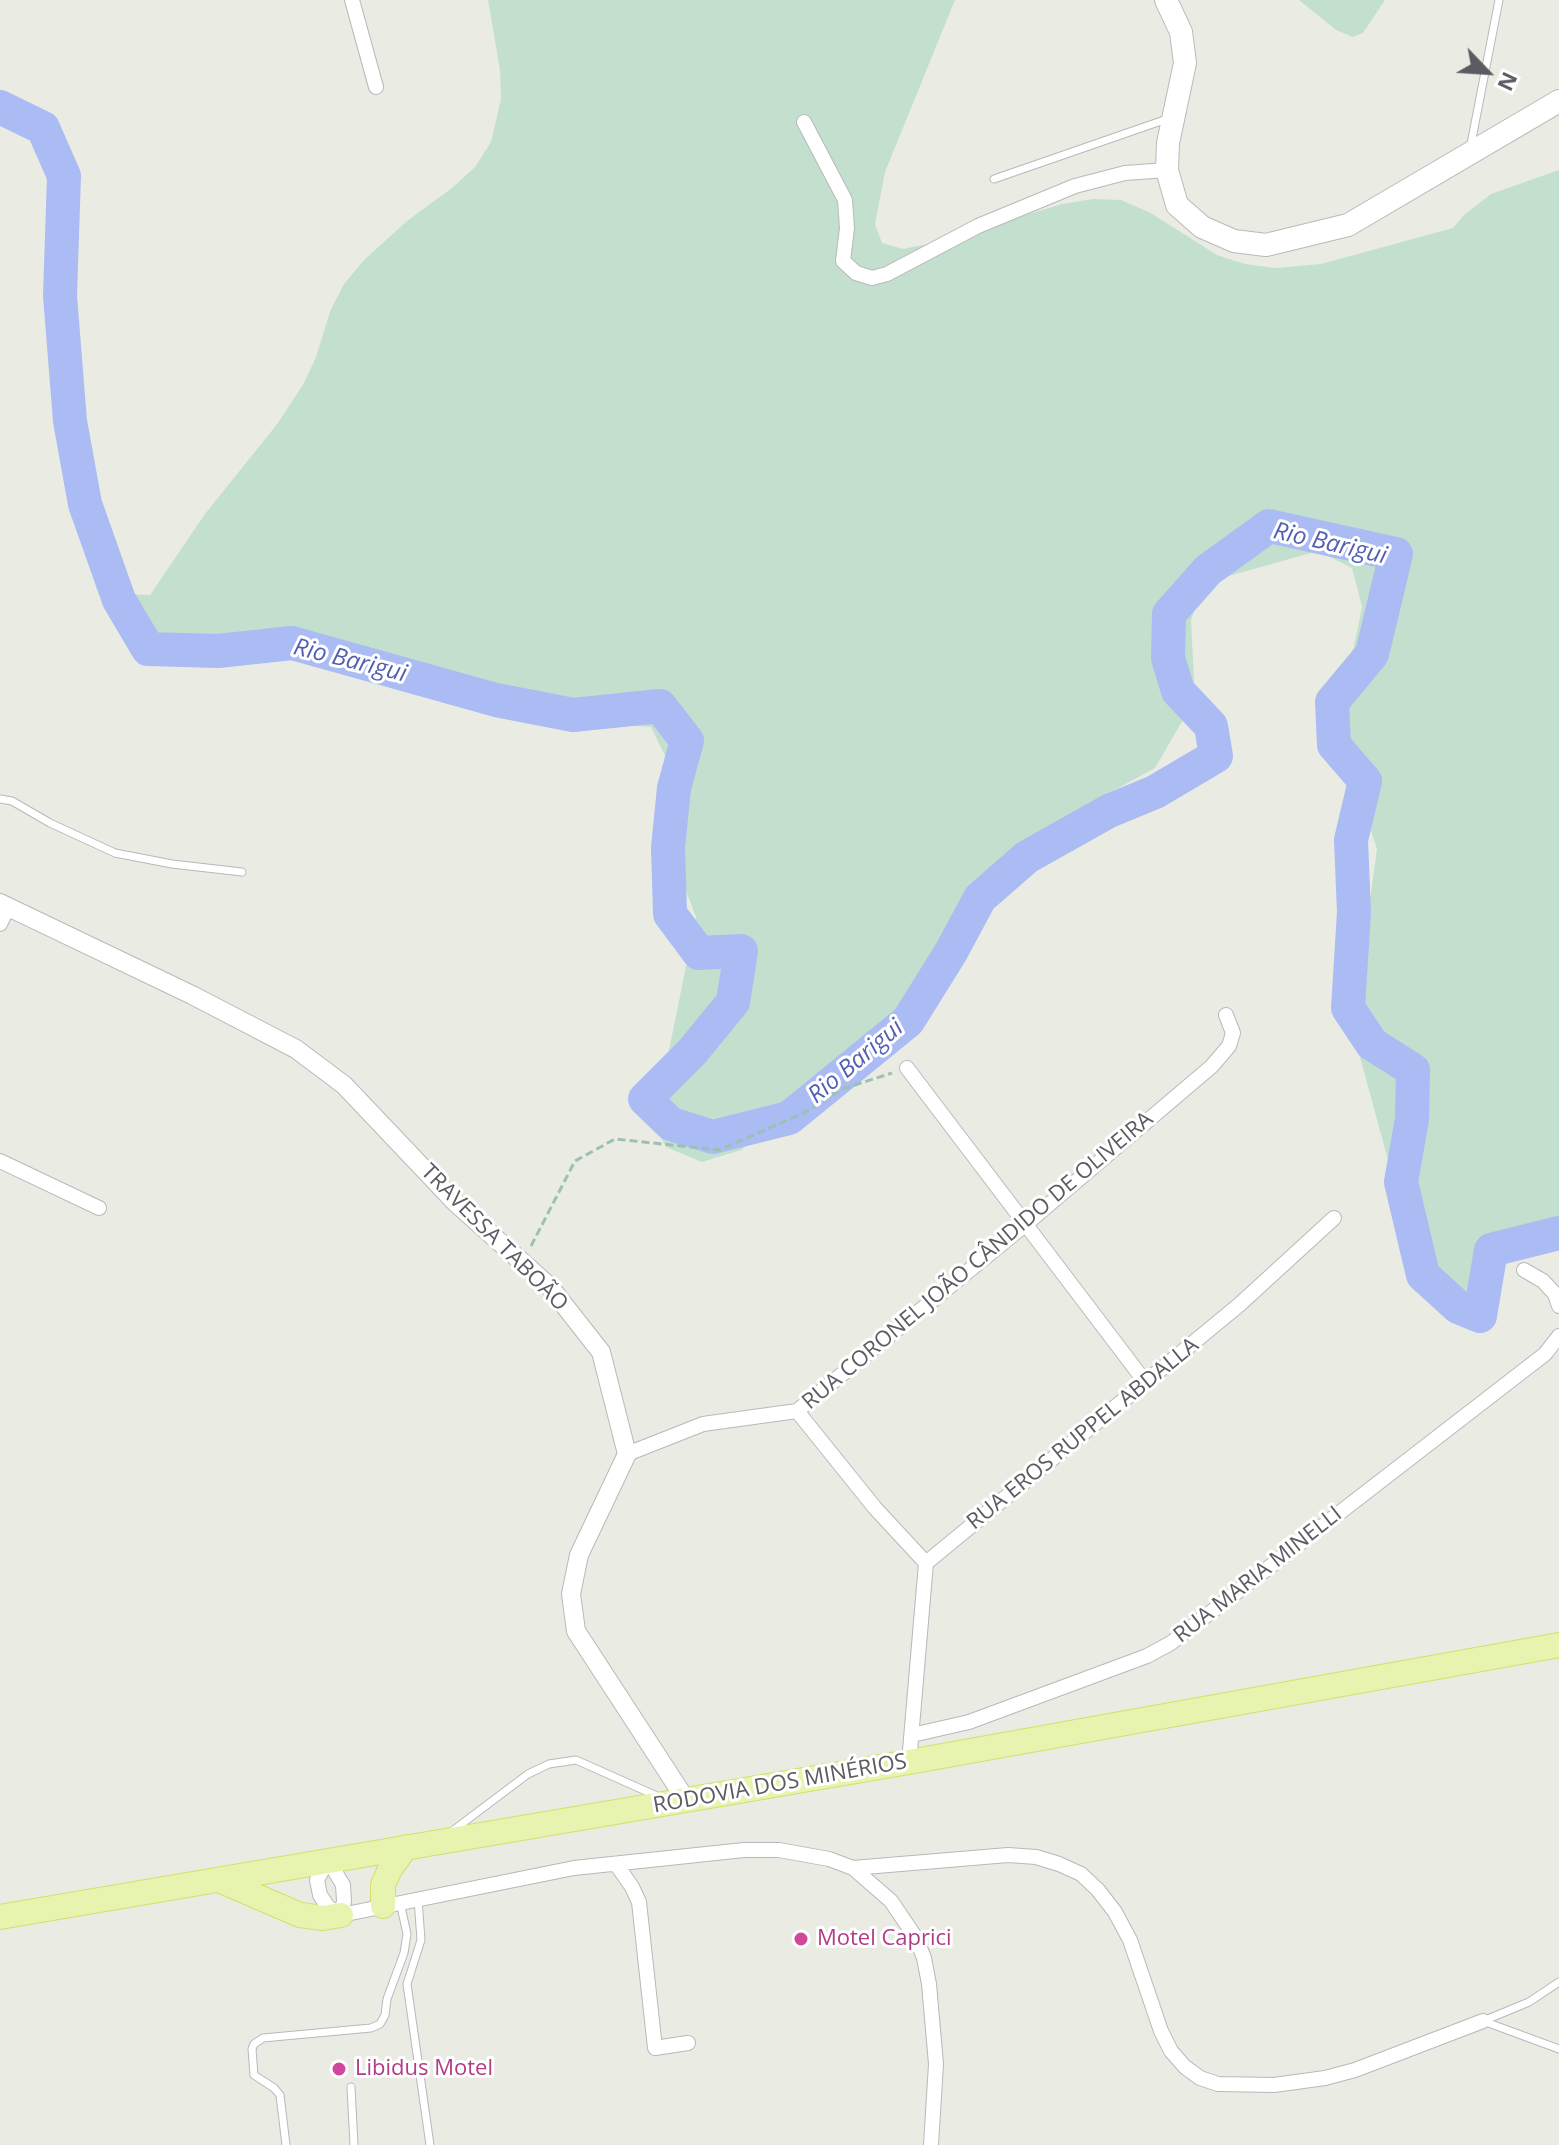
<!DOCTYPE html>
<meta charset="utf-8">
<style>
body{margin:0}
#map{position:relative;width:1559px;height:2145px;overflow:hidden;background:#eaece3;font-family:"Open Sans",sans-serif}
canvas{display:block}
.north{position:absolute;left:1447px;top:32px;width:80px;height:80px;-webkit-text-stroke:6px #fff;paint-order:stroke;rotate:115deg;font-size:22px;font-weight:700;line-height:32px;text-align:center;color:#5b5c61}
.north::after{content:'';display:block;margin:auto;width:28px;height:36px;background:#5b5c61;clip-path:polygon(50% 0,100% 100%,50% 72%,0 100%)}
</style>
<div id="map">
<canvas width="1559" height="2145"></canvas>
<div class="north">N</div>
</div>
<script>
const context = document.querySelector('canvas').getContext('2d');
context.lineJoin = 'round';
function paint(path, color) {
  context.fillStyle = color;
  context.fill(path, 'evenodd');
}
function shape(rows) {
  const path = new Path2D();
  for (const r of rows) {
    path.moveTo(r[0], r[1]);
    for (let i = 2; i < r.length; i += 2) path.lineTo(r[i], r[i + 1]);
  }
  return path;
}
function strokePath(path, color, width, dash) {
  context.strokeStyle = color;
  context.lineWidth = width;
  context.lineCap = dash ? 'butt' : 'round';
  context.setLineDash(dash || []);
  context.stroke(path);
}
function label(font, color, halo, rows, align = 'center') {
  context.font = font + ' "Open Sans",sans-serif';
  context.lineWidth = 6;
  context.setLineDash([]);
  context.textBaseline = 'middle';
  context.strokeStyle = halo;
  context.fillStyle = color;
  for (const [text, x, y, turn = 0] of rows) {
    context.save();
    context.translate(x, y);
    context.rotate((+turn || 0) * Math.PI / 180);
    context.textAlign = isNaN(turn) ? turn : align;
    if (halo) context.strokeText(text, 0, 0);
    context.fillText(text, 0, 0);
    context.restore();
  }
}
paint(shape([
 [488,0,955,0,885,172,875,224,882,243,903,249,933,243,1062,204,1093,199,1121,200,1149,212,1217,255,1245,264,1275,268,1321,264,1453,228,1464,215,1491,194,1559,170,1559,1243,1521,1239,1491,1289,1475,1301,1442,1280,1411,1244,1352,1028,1377,849,1337,730,1362,607,1352,568,1318,551,1204,583,1191,620,1195,699,1155,768,1058,821,969,905,863,1066,791,1106,741,1150,702,1162,666,1147,647,1112,667,1060,696,917,660,822,668,762,651,727,511,718,313,661,168,651,116,619,105,593,150,595,205,514,278,423,304,383,316,357,331,309,344,284,364,260,407,221,452,188,475,167,491,142,501,99,500,70],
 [1299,0,1385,0,1363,33,1353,37,1336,30]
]), '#c2e0cd');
strokePath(shape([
 [0,107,43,128,64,176,60,296,70,421,85,504,119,600,148,649,218,651,292,643,496,700,573,715,660,706,687,741,674,788,668,848,670,914,699,953,741,951,733,1002,692,1052,645,1099,671,1124,713,1137,789,1118,908,1021,951,952,980,898,1027,857,1109,811,1155,792,1216,756,1211,726,1178,691,1168,658,1169,614,1208,570,1269,526,1396,554,1372,654,1332,702,1334,745,1365,781,1351,840,1354,912,1348,1008,1372,1044,1413,1070,1412,1119,1401,1182,1423,1275,1458,1307,1480,1316,1491,1250,1559,1233]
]), '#abbbf3', 34);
const service = shape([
 [1470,149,1499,0],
 [994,179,1170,118],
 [0,799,12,801,50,823,115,853,172,864,242,872],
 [451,1832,528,1774,549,1764,576,1760,657,1796],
 [418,1899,421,1940,407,1984,430,2145],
 [1483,2021,1529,2002,1559,1982],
 [1483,2021,1559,2049],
 [351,2087,354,2145],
 [286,2145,280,2095,274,2088,254,2075,252,2049,254,2044,263,2038,371,2028,380,2024,385,2015,387,1999,404,1953,407,1934,400,1902]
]);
const minor = shape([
 [352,0,376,87],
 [804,122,845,200,847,228,843,261,856,273,872,278,887,274,978,226,1075,186,1125,173,1167,170],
 [0,924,8,907],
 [907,1068,1146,1383],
 [0,1161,99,1208],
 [1524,1270,1543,1281,1555,1294,1559,1306],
 [797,1411,875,1508,926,1563,909,1762],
 [627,1454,703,1424,797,1411,1026,1224,1212,1066,1229,1046,1233,1033,1226,1015],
 [926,1563,1239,1305,1334,1218],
 [912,1735,969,1722,1147,1656,1171,1643,1545,1354,1559,1336],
 [616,1864,632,1887,639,1902,655,2048,688,2043],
 [853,1868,1008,1855,1036,1857,1059,1864,1081,1874,1098,1890,1115,1912,1130,1940,1161,2031,1171,2051,1185,2067,1200,2078,1218,2084,1274,2085,1325,2078,1355,2070,1483,2021],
 [341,1915,344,1901,343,1885,328,1860,317,1880,320,1895,328,1907,341,1915,574,1868,744,1850,779,1850,829,1859,853,1868,891,1901,916,1938,924,1958,929,1984,936,2064,931,2145]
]);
const tertiary = shape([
 [0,903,192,995,296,1049,344,1085,456,1203,550,1287,601,1352,627,1454,579,1555,571,1594,576,1631,686,1800]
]);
const secondary = shape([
 [1166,0,1181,32,1185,63,1168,143,1167,170,1177,205,1202,227,1234,241,1266,245,1348,225,1559,101]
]);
const primary = shape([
 [219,1880,300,1915,323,1918,341,1915],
 [383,1906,383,1885,390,1869,406,1847],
 [0,1917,909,1762,1559,1645]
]);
strokePath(service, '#b8b8bd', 9);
strokePath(minor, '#b8b8bd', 16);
strokePath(tertiary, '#b8b8bd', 20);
strokePath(secondary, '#b8b9bf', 24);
strokePath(primary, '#d6de69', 26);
strokePath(shape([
 [531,1246,575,1161,615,1139,719,1150,804,1113,842,1089,892,1073]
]), '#9cc0b3', 3, [8, 4]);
strokePath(service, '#fff', 7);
strokePath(minor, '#fff', 14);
strokePath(tertiary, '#fff', 18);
strokePath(secondary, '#fff', 22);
strokePath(primary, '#e7f4b0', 24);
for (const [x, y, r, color] of [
 [801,1939,8,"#d1479c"],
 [339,2069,8,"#d1479c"]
]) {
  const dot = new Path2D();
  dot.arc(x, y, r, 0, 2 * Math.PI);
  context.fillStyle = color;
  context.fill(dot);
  strokePath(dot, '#fff', 3);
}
label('22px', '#5b5c61', '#fff', [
 ["TRAVESSA TABOÃO",494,1238,45],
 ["RUA CORONEL JOÃO CÂNDIDO DE OLIVEIRA",978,1261,-40],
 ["RUA EROS RUPPEL ABDALLA",1083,1434,-39],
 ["RUA MARIA MINELLI",1258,1575,-38],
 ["RODOVIA DOS MINÉRIOS",780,1784,-10]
]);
label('22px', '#b23c85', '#fff', [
 ["Motel Caprici",817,1939],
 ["Libidus Motel",355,2069]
], 'left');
label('italic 24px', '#525fb3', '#fff', [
 ["Rio Barigui",1330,544,13],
 ["Rio Barigui",350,661,14],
 ["Rio Barigui",856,1062,-40]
]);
</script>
